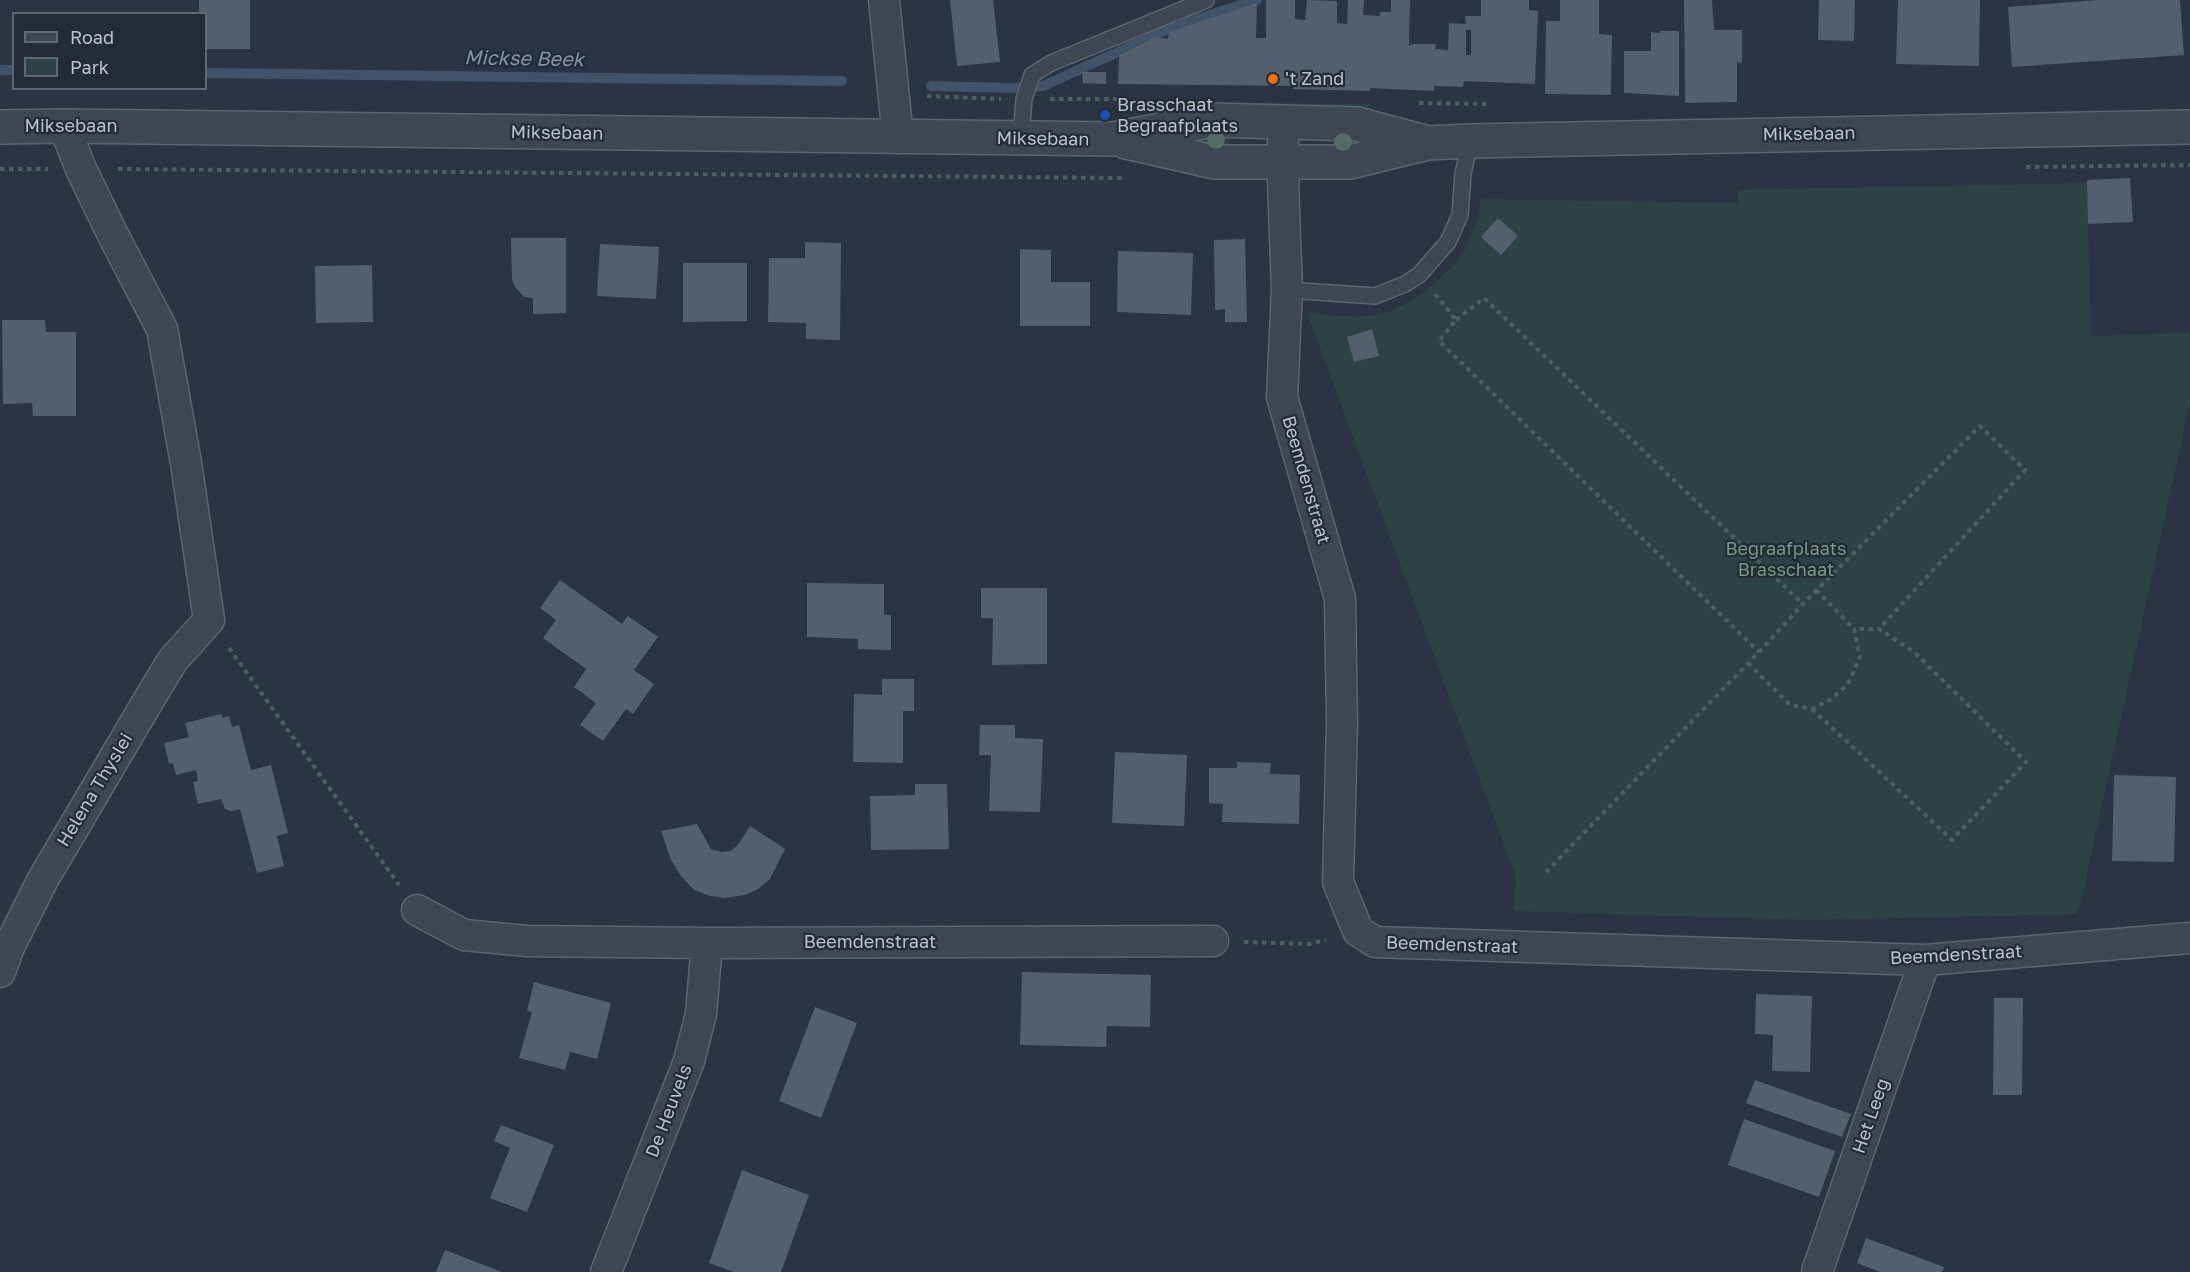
<!DOCTYPE html>
<style>
body{margin:0}
#map{position:relative;width:2190px;height:1272px;overflow:hidden;background:#2a3442;font-family:"Golos Text",sans-serif}
canvas{display:block}
.legend{position:absolute;left:12px;top:12px;width:195px;height:78px;box-sizing:border-box;background:#232b37;border:2px solid #606772;margin:0;padding:8px 10px;list-style:none;font-size:18px;color:#bbc2cb}
.legend li{display:flex;align-items:center;gap:12px;height:30px}
.legend b{width:30px;border:2px solid #606772}
</style>
<div id="map">
<canvas width="2190" height="1272"></canvas>
<ul class="legend">
<li><b style="height:8px;background:#3e4652"></b>Road</li>
<li><b style="height:16px;background:#2d4244"></b>Park</li>
</ul>
</div>
<script>
const context = document.querySelector('canvas').getContext('2d');
context.lineJoin = 'round';
function paint(path, color) {
  context.fillStyle = color;
  context.fill(path, 'evenodd');
}
function shape(rows) {
  const path = new Path2D();
  for (const r of rows) {
    path.moveTo(r[0], r[1]);
    for (let i = 2; i < r.length; i += 2) path.lineTo(r[i], r[i + 1]);
  }
  return path;
}
function strokePath(path, color, width, dash) {
  context.strokeStyle = color;
  context.lineWidth = width;
  context.lineCap = dash ? 'butt' : 'round';
  context.setLineDash(dash || []);
  context.stroke(path);
}
function label(font, color, halo, rows, align = 'center') {
  context.font = font + ' "Golos Text",sans-serif';
  context.lineWidth = 4.5;
  context.setLineDash([]);
  context.textBaseline = 'middle';
  context.strokeStyle = halo;
  context.fillStyle = color;
  for (const [text, x, y, turn = 0] of rows) {
    context.save();
    context.translate(x, y);
    context.rotate((+turn || 0) * Math.PI / 180);
    context.textAlign = isNaN(turn) ? turn : align;
    if (halo) context.strokeText(text, 0, 0);
    context.fillText(text, 0, 0);
    context.restore();
  }
}
paint(shape([
 [1175,102,1231,103,1230,113,1173,118],
 [1252,103,1371,104,1371,118,1252,112],
 [1229,136,1230,144,1226,150,1165,137],
 [2087,183,2091,336,2190,333,2190,402,2079,910,2074,914,1811,920,1514,911,1516,877,1310,321,1309,311,1334,316,1357,317,1375,315,1391,311,1421,295,1453,266,1465,250,1479,216,1480,199,1738,203,1738,190]
]), '#2d4244');
strokePath(shape([
 [0,70,14,70],
 [206,73,842,81],
 [931,86,1012,88,1043,86,1177,25,1257,0]
]), '#415369', 10);
paint(shape([
 [199,0,250,0,250,49,206,49,206,14,199,14],
 [950,0,993,0,1000,62,957,66],
 [1266,0,1295,0,1295,19,1305,20,1307,0,1337,1,1337,23,1347,24,1348,0,1364,0,1363,15,1380,16,1380,12,1391,12,1391,0,1410,0,1409,46,1412,44,1436,44,1435,49,1448,50,1449,23,1466,24,1465,16,1481,16,1481,0,1529,0,1529,10,1538,11,1535,84,1464,81,1463,87,1434,86,1434,91,1370,88,1370,91,1293,89,1293,86,1118,84,1119,56,1155,37,1168,39,1169,32,1257,3,1256,38,1266,38],
 [1466,30,1471,30,1471,55,1466,55],
 [1560,0,1599,0,1599,34,1612,35,1611,95,1545,94,1546,21,1560,21],
 [1684,0,1712,0,1714,30,1742,30,1742,63,1737,62,1737,102,1685,103],
 [1819,0,1855,0,1854,41,1818,40],
 [1898,0,1980,0,1979,66,1896,64],
 [2097,0,2180,0,2184,55,2012,67,2008,7],
 [1660,31,1679,31,1679,96,1624,93,1624,51,1651,51,1651,32,1660,33],
 [1082,72,1106,72,1106,84,1083,83],
 [2130,178,2133,222,2088,224,2087,180],
 [1498,218,1518,236,1501,255,1481,237],
 [511,238,566,238,566,313,533,314,533,298,524,297,515,287,512,280],
 [1245,239,1247,322,1225,322,1225,309,1215,310,1214,240],
 [805,242,841,243,840,340,806,339,806,323,768,322,769,258,805,258],
 [600,244,659,247,656,299,597,296],
 [1020,249,1051,250,1051,282,1090,282,1090,326,1020,326],
 [1118,251,1193,253,1191,315,1117,312],
 [683,263,747,263,747,321,683,322],
 [372,265,373,322,316,323,315,266],
 [2,320,45,320,46,332,76,332,76,416,33,416,32,403,3,404],
 [1372,329,1379,356,1354,362,1347,337],
 [560,580,622,624,628,616,658,637,634,670,654,684,633,714,626,709,603,741,580,725,596,703,574,687,586,669,543,638,556,620,540,608],
 [807,583,884,584,884,615,891,615,891,650,858,649,858,639,807,637],
 [981,588,1047,588,1047,664,992,665,993,618,981,618],
 [882,679,914,679,914,711,903,711,903,763,853,762,854,694,882,695],
 [221,714,223,718,229,716,232,727,239,725,251,770,271,765,288,833,277,836,284,866,257,873,240,809,231,811,225,809,221,799,198,804,193,782,198,781,196,770,176,775,173,763,169,764,164,743,189,737,185,723],
 [980,725,1015,725,1015,738,1043,739,1040,812,989,811,991,755,979,755],
 [1115,752,1187,755,1184,826,1112,823],
 [1237,762,1271,763,1270,774,1300,775,1299,824,1222,822,1223,804,1209,803,1209,768,1237,768],
 [2114,775,2176,777,2174,862,2112,861],
 [915,784,947,784,949,849,871,850,870,796,915,795],
 [697,824,711,849,721,852,730,851,737,846,750,826,785,849,770,879,758,889,745,895,725,898,710,896,694,890,681,876,671,860,661,831],
 [1022,972,1151,975,1150,1027,1107,1026,1106,1047,1020,1045],
 [534,982,611,1003,597,1059,570,1052,565,1070,519,1058,532,1012,527,1011],
 [1756,994,1812,996,1810,1072,1772,1071,1773,1035,1755,1034],
 [1994,998,2023,998,2022,1095,1993,1095],
 [815,1007,857,1023,821,1118,779,1101],
 [1755,1080,1851,1114,1842,1137,1746,1103],
 [1744,1119,1835,1151,1819,1197,1728,1165],
 [501,1125,554,1145,527,1212,490,1198,510,1148,494,1141],
 [742,1170,809,1195,781,1272,734,1272,709,1263],
 [1866,1238,1944,1267,1942,1272,1880,1272,1857,1263],
 [445,1250,502,1272,436,1272]
]), '#535f6c');
const service = shape([
 [1021,138,1024,99,1032,75,1051,63,1206,0],
 [1287,290,1375,296,1405,284,1419,275,1448,242,1460,215,1463,174,1470,141]
]);
const minor = shape([
 [884,0,898,138],
 [1283,122,1283,181,1287,290,1282,397,1340,599,1342,723,1338,882,1358,931,1375,942,1925,960,2190,938],
 [417,910,464,935,527,941,707,943,1213,941],
 [0,972,9,947,42,881,157,686,173,660,209,620,186,463,162,329,113,235,81,169,64,126],
 [606,1272,689,1061,701,1014,707,943],
 [1817,1272,1925,960]
]);
const tertiary = shape([
 [0,127,64,126,1114,139,1212,120,1357,124,1428,143],
 [1126,142,1214,162,1350,162,1428,143,1470,141,2190,127]
]);
strokePath(service, '#5c646f', 18);
strokePath(minor, '#5c646f', 33);
strokePath(tertiary, '#5c646f', 36);
strokePath(shape([
 [927,96,1001,99],
 [1050,99,1127,99],
 [1419,103,1487,104],
 [2026,167,2190,165],
 [0,169,48,169],
 [118,169,1122,178],
 [1435,294,1456,320,1439,341,1759,652],
 [1456,320,1484,298,1803,604],
 [229,648,399,885],
 [1748,663,1790,705,1812,709,1830,700,1848,684,1860,657,1854,629,1816,590],
 [1812,709,1952,840,2026,762,1914,652,1879,629,1854,629],
 [1546,872,1759,652,1803,604,1980,426,2025,470,1879,629],
 [1244,942,1309,944,1326,940]
]), '#4c5f61', 4, [4.5, 4.5]);
strokePath(service, '#3e4652', 15);
strokePath(minor, '#3e4652', 30);
strokePath(tertiary, '#3e4652', 33);
context.fillStyle = '#536c62';
for (const [x, y] of [
 [1216,140],
 [1343,142]
]) {
  context.beginPath();
  context.arc(x, y, 9, 0, 2 * Math.PI);
  context.fill();
}
for (const [x, y, r, color] of [
 [1273,79,6,"#e8710a"],
 [1105,115,6,"#1a4fb4"]
]) {
  const dot = new Path2D();
  dot.arc(x, y, r, 0, 2 * Math.PI);
  context.fillStyle = color;
  context.fill(dot);
  strokePath(dot, '#232b37', 2);
}
label('18px', '#bbc2cb', '#232b37', [
 ["'t Zand",1285,79],
 ["Brasschaat",1117,105],
 ["Begraafplaats",1117,126]
], 'left');
label('18px', '#bbc2cb', '#232b37', [
 ["Miksebaan",71,126],
 ["Miksebaan",557,133,1],
 ["Miksebaan",1809,134,-1],
 ["Miksebaan",1043,139,1],
 ["Beemdenstraat",1306,480,74],
 ["Helena Thyslei",95,790,-59],
 ["Beemdenstraat",870,942],
 ["Beemdenstraat",1452,945,2],
 ["Beemdenstraat",1956,955,-3],
 ["De Heuvels",669,1111,-69],
 ["Het Leeg",1871,1116,-71]
]);
label('18px', '#759a7d', '#232b37', [
 ["Begraafplaats",1786,549],
 ["Brasschaat",1786,570]
]);
label('italic 20px', '#7f93ab', '#232b37', [
 ["Mickse Beek",524,59,1]
]);
</script>
